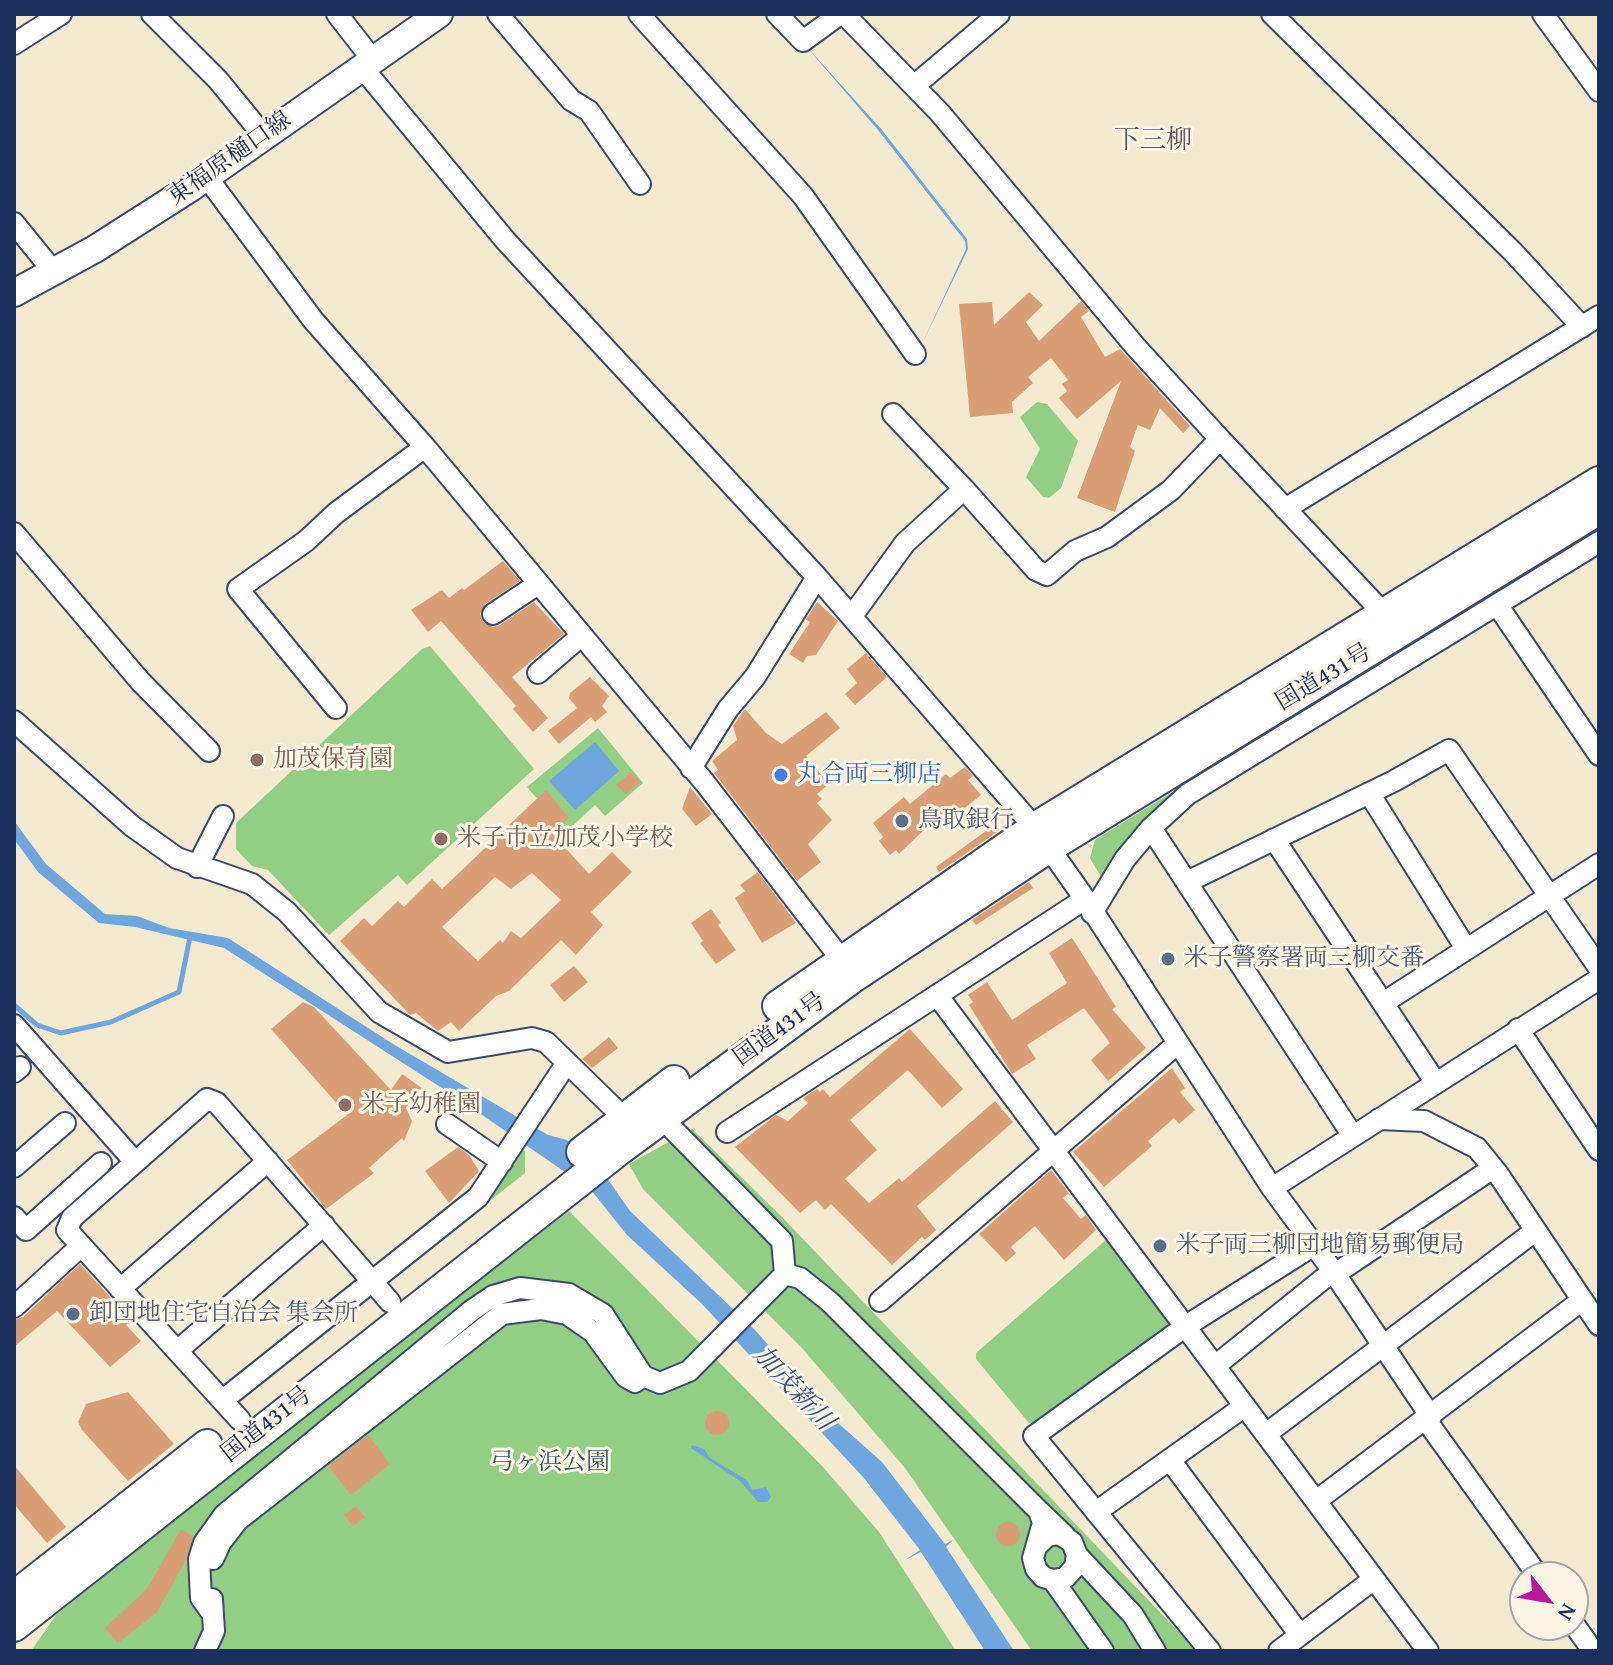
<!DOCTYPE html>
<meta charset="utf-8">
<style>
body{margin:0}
#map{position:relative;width:1613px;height:1665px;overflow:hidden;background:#f3eacf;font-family:"Gentium Book Plus",serif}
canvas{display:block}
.frame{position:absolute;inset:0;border:16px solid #1b2f5e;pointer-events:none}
.north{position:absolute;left:1509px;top:1561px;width:80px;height:80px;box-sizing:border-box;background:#fcf5e5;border:2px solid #a2a6af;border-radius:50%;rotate:121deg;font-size:22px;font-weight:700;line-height:32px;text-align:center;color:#1b2f5e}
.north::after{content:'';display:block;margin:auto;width:28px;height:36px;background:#b5179e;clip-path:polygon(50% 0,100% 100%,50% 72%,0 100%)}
</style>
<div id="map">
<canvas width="1613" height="1665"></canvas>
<div class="frame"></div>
<div class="north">N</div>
</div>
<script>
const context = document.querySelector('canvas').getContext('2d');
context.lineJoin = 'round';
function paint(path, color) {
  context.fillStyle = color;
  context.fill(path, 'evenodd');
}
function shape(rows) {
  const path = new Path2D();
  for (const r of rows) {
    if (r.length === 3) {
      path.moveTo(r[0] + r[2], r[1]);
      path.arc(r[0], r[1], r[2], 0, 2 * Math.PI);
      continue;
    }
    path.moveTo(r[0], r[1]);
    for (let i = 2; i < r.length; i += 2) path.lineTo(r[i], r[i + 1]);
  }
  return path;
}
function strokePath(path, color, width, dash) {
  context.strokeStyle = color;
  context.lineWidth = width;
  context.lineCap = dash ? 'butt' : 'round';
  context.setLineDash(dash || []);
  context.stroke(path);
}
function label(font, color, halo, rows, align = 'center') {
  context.font = font + ' "Gentium Book Plus","Noto Serif JP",serif';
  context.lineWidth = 6;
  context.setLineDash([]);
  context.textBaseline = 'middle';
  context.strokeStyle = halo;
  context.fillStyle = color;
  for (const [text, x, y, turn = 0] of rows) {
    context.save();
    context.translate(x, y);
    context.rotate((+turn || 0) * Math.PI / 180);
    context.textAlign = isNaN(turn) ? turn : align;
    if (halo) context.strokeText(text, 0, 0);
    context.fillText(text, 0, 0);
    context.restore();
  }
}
paint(shape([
 [1037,402,1047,404,1078,441,1061,488,1049,498,1043,497,1026,477,1040,449,1020,417],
 [1419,639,1423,639,1117,854,1101,877,1090,858,1095,840],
 [430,646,534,769,407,885,398,875,329,935,268,870,252,866,236,849,236,823,422,649],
 [598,728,643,783,605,816,595,805,566,832,527,787],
 [692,1129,781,1216,1197,1651,1032,1651,905,1468,801,1347,643,1189,629,1164],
 [519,1148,525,1151,525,1173,390,1280],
 [569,1211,822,1466,879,1532,956,1651,31,1651,56,1615,299,1418],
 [1106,1240,1113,1241,1171,1318,1169,1327,1038,1423,1029,1423,976,1359,976,1353]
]), '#92ce83');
paint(shape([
 [805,45,882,130,967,239,968,249,922,344,966,249,965,241,878,130],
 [595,742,619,771,575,810,549,781],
 [14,821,46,864,105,914,137,916,169,928,228,938,393,1044,548,1135,567,1140,607,1178,630,1211,754,1329,838,1423,882,1462,945,1544,953,1540,946,1547,1014,1651,985,1651,921,1552,905,1560,920,1550,863,1477,702,1304,627,1235,591,1190,459,1099,224,948,135,927,99,923,38,872,14,839],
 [692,1445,704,1449,710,1458,747,1480,752,1490,766,1487,771,1497,767,1502,758,1502,740,1481,691,1448]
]), '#70a6de');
strokePath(shape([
 [14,1005,37,1025,61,1033,111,1022,179,992,190,937]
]), '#70a6de', 5);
paint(shape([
 [1029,292,1043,305,1026,322,1039,341,1081,301,1089,311,1081,317,1105,357,1120,349,1190,426,1183,433,1160,408,1150,430,1138,425,1130,447,1135,451,1115,512,1077,498,1121,381,1077,419,1059,398,1067,391,1062,384,1068,380,1051,358,1028,377,1033,383,1012,402,1013,413,970,417,959,304,992,302,994,325],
 [503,561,520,581,485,604,480,614,483,622,493,627,500,625,534,602,564,634,512,677,548,718,533,732,513,709,516,706,441,621,428,632,411,610,442,590,449,598,462,588,464,590],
 [817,602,838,621,816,655,807,656,803,663,789,654,810,622,806,620],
 [866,653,887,677,855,705,845,694,857,683,847,669],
 [590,677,609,696,602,706,607,712,595,722,591,717,559,744,548,731,577,708,569,698,570,693],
 [745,709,766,733,782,744,826,712,840,728,806,756,829,784,817,794,822,799,817,803,832,820,808,844,821,862,797,881,714,773,718,770,712,761,737,740,733,726],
 [965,767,973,776,968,780,981,795,935,832,929,825,899,854,896,850,890,855,879,841,883,837,873,823,904,797,910,804,946,774,950,778],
 [631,772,640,782,626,794,616,785],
 [690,787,712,814,696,826,682,809],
 [546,790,569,818,552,833,589,874,612,852,632,872,591,912,603,925,576,955,561,940,509,991,496,996,459,1031,451,1022,438,1031,416,1013,410,1015,340,941,364,918,372,926,398,901,404,907,432,879,442,889],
 [532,873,561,900,521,938,511,931,503,943,500,940,478,961,442,927,495,877,511,889],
 [993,826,997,832,939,872,936,867],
 [758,872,796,923,762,943,735,898,745,891,740,885],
 [1029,882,1033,888,976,925,972,920],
 [711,909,721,923,718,925,736,950,716,964,700,943,703,941,691,923],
 [1072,938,1116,1007,1112,1009,1146,1048,1108,1081,1091,1060,1110,1043,1084,1008,1027,1045,1036,1059,1012,1074,969,1005,973,1002,968,995,987,982,1012,1020,1067,983,1049,953],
 [574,966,588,982,564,1002,550,985],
 [303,1002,314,1007,391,1090,402,1074,422,1088,406,1108,412,1121,404,1141,402,1138,369,1168,374,1173,326,1209,287,1160,347,1115,271,1029],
 [910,1029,963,1089,942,1108,908,1070,850,1120,877,1150,845,1179,869,1203,899,1178,902,1182,995,1101,1013,1122,917,1206,936,1230,925,1240,922,1237,892,1265,831,1204,825,1210,816,1200,800,1213,735,1147,776,1115,788,1121,808,1103,803,1098,817,1089,820,1092,823,1089,830,1097],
 [609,1037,618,1048,592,1068,582,1059],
 [1172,1068,1185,1088,1180,1092,1195,1110,1179,1124,1174,1118,1148,1141,1152,1146,1104,1187,1073,1152],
 [458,1147,469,1155,479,1171,449,1203,425,1171],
 [1051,1170,1069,1193,1063,1198,1081,1219,1086,1215,1096,1230,1064,1260,1035,1226,1011,1247,1016,1253,1006,1262,979,1234],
 [80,1264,131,1320,126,1325,141,1341,110,1367,57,1311,14,1347,14,1320,23,1317],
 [128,1392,174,1444,128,1481,82,1430,78,1422,86,1404],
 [717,1423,12],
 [368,1435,390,1464,351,1495,328,1466],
 [14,1465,66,1527,47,1543,14,1504],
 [356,1506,365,1517,353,1526,344,1515],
 [1008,1534,12],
 [181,1529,193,1536,186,1560,157,1612,118,1643,105,1628,147,1589]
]), '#da9e77');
const minor = shape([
 [152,14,218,80,263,135],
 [337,14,372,59],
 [498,14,571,100,589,111,640,184],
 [639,14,803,196,915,354],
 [777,14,803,41,840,14],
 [844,14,940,113,1135,346,1220,439],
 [1272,14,1513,252,1582,327],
 [1543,14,1599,91],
 [14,44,61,14],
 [361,66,505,240,817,577,1035,828,1085,899,1272,1188,1333,1271,1431,1417],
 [914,86,999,14],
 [206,176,313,320,425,447],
 [14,223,53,271],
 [964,489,1036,570,1047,575,1075,551,1107,537,1171,490,1220,439,1385,615],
 [1285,509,1599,316],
 [14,533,140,681,209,751],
 [1498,606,1599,755],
 [493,614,538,584],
 [852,616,905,543,964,489,893,414],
 [538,673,581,636],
 [336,708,238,589,306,541,336,513,425,447,705,783,841,959],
 [14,721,132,826,177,858,252,884,287,912,379,1012,448,1052,532,1038,546,1042,624,1118],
 [691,768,728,709,755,677,817,577],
 [1369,793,1465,947],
 [1151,828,1353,1136],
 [1274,839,1436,1083],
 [197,867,223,816],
 [1187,882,1394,781,1449,750,1599,968],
 [1092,913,1125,859,1151,828,1188,794,1599,542],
 [937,995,1428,1651],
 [1383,1003,1599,864],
 [14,1025,135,1162],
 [1518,1029,1599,1150],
 [14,1072,20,1067],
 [661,1117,782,1241,785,1274],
 [1379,1119,1424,1121,1477,1148,1498,1174,1599,1325],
 [447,1124,502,1162],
 [727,1132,1085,899],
 [14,1167,65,1123],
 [1272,1188,1599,979],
 [14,1217,26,1230,101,1163],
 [1335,1274,1493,1168],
 [120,1289,268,1161],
 [880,1301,1178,1043],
 [14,1307,81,1246],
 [177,1351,324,1225],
 [1215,1366,1333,1271],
 [223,1400,478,1197,566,1064],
 [240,1420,67,1230,72,1218,207,1099,217,1103,390,1302],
 [1426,1420,1539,1577],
 [1266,1434,1535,1231],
 [1170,1460,1300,1635],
 [1316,1501,1581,1301],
 [1096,1512,1245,1406],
 [1038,1545,1047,1536,1059,1534,1072,1542,1077,1555,1075,1567,1065,1578,1053,1580,1043,1577,1036,1569,1033,1558,1043,1523,1039,1511,1065,1536],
 [1077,1555,1133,1615,1155,1651],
 [213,1559,221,1542,238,1520,502,1314,541,1309,567,1314,593,1332,626,1377,635,1382,643,1376],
 [1053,1580,1103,1651],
 [212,1613,201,1598,199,1559,204,1543,224,1515,471,1311,493,1296,520,1288,569,1294,603,1314,643,1376,660,1383,689,1371,785,1274,800,1278,830,1302,1039,1511],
 [1573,1623,1593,1651],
 [205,1651,214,1631,212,1599],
 [1210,1651,1034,1436,1186,1326,1314,1245],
 [1279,1651,1374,1579]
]);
const major = shape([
 [14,293,95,249,192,187,439,14]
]);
const highway = shape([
 [778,1006,1035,828,1599,482],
 [582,1152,674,1081],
 [14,1597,207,1445],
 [14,1626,620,1149,853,977,1049,847,1599,509]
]);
strokePath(minor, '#3b4b6f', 24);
strokePath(major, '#3b4b6f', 30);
strokePath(highway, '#3b4b6f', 34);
strokePath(minor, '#fff', 20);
strokePath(major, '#fff', 26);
strokePath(highway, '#fff', 30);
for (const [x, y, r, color] of [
 [257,760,8,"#8d6e63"],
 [781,775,8,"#3f7fe0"],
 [902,821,8,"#5c6f8a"],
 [441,839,8,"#8d6e63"],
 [1168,959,8,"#5c6f8a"],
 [345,1105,8,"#8d6e63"],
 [1160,1246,8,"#5c6f8a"],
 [73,1314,8,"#5c6f8a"]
]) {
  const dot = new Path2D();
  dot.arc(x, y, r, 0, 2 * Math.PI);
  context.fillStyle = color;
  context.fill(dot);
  strokePath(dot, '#fcf5e5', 3);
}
label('24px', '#1b2f5e', '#fcf5e5', [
 ["東福原樋口線",230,159,-35],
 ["国道431号",1324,678,-31],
 ["国道431号",780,1030,-36],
 ["国道431号",267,1425,-38]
]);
label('24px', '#785e54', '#fcf5e5', [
 ["加茂保育園",273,760],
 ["米子市立加茂小学校",457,839],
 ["米子幼稚園",361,1105]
], 'left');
label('24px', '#366cbe', '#fcf5e5', [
 ["丸合両三柳店",797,775]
], 'left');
label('24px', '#4e5e75', '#fcf5e5', [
 ["鳥取銀行",918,821],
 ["米子警察署両三柳交番",1184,959],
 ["米子両三柳団地簡易郵便局",1176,1246],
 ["卸団地住宅自治会 集会所",89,1314]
], 'left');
label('24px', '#395767', '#fcf5e5', [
 ["弓ヶ浜公園",550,1463]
]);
label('26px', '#5e5667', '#fcf5e5', [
 ["下三柳",1153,141]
]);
label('italic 26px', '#355384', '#fcf5e5', [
 ["加茂新川",793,1389,47]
]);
</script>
